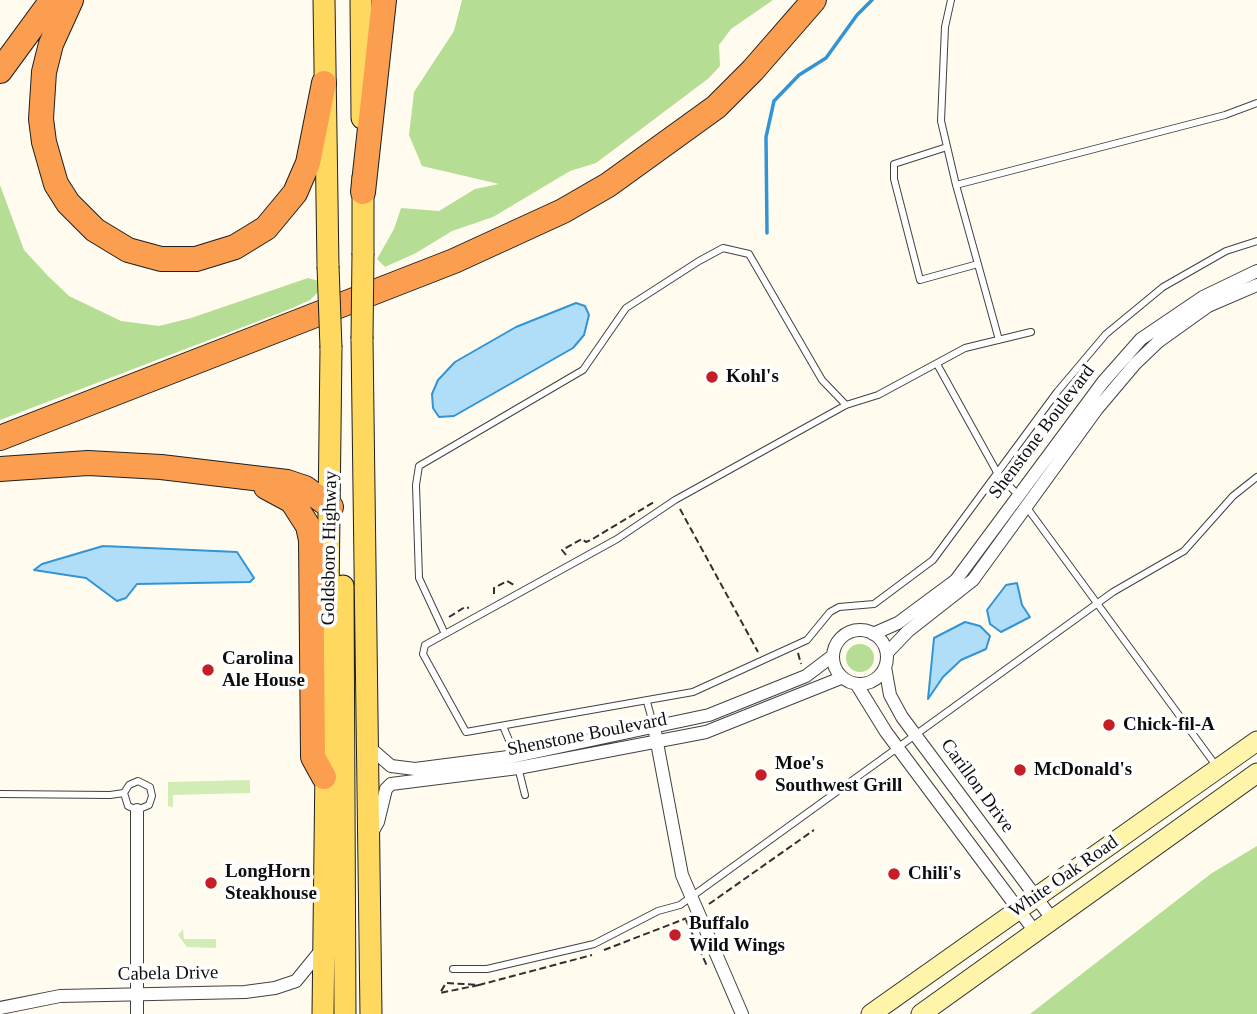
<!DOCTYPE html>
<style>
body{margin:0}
canvas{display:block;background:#fffcef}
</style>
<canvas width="1257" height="1014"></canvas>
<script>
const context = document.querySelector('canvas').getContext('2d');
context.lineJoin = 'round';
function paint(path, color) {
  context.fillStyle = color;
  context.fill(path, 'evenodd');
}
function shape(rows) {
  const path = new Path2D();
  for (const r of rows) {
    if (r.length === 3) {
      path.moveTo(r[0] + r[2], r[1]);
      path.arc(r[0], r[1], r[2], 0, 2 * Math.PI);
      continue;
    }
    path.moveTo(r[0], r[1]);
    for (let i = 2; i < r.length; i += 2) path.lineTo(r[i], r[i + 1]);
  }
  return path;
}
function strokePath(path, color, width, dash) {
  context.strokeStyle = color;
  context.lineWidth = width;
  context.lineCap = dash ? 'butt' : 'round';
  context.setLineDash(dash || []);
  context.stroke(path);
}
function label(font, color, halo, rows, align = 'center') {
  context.font = font + ' Georgia,serif';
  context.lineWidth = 7;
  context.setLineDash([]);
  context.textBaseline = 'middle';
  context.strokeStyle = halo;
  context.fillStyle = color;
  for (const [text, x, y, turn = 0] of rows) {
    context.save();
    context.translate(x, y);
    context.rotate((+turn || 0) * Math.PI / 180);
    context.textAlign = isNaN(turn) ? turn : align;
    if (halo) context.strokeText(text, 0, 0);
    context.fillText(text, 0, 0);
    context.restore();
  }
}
paint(shape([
 [250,780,250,793,173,795,173,807,168,806,168,782],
 [183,929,184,939,216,939,216,948,187,947,178,935]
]), '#d2ecb6');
paint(shape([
 [462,0,773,0,731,29,719,45,720,66,709,78,596,163,570,171,493,217,452,231,416,253,385,267,377,259,394,229,401,208,439,211,475,189,499,184,422,166,409,135,414,92,454,31],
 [0,185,24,250,48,276,69,296,121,321,159,326,191,318,308,278,319,281,319,291,310,300,290,309,0,420],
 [860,658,14],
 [1257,846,1257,1014,1030,1014,1212,873]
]), '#b5dd94');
const water = shape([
 [576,303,585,306,589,315,584,335,573,348,454,416,439,417,433,408,432,394,438,380,455,362,516,327,576,303],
 [103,546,237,552,254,578,250,582,137,584,126,598,117,601,86,578,34,570,42,564,103,546],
 [1017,583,1022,605,1030,617,1001,632,990,624,987,610,1006,585,1017,583],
 [965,622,980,626,990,636,986,649,961,660,943,677,928,699,934,638,965,622]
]);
paint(water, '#b0def9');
strokePath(water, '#3394d5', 2);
strokePath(shape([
 [767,233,766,137,774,101,799,75,826,58,857,15,872,0]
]), '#3394d5', 3.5);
const service = shape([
 [951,0,945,27,941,121,956,185],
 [947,147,894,164,894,179,920,280,978,264],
 [1031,332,965,348,878,395,846,405,675,500,617,539,425,645,423,654,466,732,693,692,807,640,830,612,839,607,874,604,933,560,1057,392,1106,334,1163,287,1226,251,1257,241],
 [999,340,956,185,1225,115,1257,103],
 [937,364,998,474,1019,496],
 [1025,505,1217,767],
 [445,634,419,578,416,485,419,466,583,370,626,308,699,261,723,248,749,254,822,380,846,405],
 [647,702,654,727],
 [503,726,516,757],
 [518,767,525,795],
 [0,794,110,795,124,793,129,785,138,781,150,787,152,796,149,805,137,810,128,806,124,793],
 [453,969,487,969,594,944,658,911,680,905,1113,592,1184,551,1233,496,1257,477]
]);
const minor = shape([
 [860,657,27],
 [873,634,898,623,956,580,1103,382,1141,339,1203,297,1257,271],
 [887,653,908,631,973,580,1097,409,1135,364,1159,341,1208,306,1257,285],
 [885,667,890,695,902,717,1053,920],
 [857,685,886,732,1036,933],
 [655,732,682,875,742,1014],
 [369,747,391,766,415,769,516,756,709,715,806,676,831,657],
 [137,810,137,1014],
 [372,833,378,822,386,789,391,784,518,768,706,732,841,678],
 [0,1008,60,996,245,992,275,988,296,981,322,949]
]);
const secondary = shape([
 [871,1014,1257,741],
 [921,1014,1257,773]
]);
const primary = shape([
 [324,0,328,266],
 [361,0,362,118],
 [363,253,363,178],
 [362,339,371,1014],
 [343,586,345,1014],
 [323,1014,331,348]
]);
const motorway = shape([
 [71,0,51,44,44,72,41,119,44,142,56,184,68,203,95,230,128,250,161,259,196,259,235,247,266,228,295,193,308,163,324,83],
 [0,71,52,0],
 [363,192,384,0],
 [0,438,454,261,563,211,608,185,716,107,753,70,814,0],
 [0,469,88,463,161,467,287,482,305,488,331,507],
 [266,487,292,501,308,526,311,540,313,757,324,777]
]);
strokePath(service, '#414141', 8);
strokePath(minor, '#414141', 14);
strokePath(secondary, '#303030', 21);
strokePath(primary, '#1f1f1f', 23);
strokePath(motorway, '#1f1f1f', 26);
strokePath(shape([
 [680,509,758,652],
 [566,555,562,550,582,539,586,542,591,540,654,502],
 [494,594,494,588,507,581,514,585],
 [449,617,465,607,469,608],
 [798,653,801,664],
 [709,904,814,830],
 [686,920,707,966],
 [604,950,687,918],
 [479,985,440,993,446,983,479,985,592,955]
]), '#303030', 2, [7, 3.5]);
strokePath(service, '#fff', 6);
strokePath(minor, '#fff', 12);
strokePath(secondary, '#fff5aa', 19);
strokePath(primary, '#ffd85f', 21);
strokePath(motorway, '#fc9e50', 24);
const primaryBridge = shape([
 [328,266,331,348],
 [362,339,363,253]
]);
strokePath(primaryBridge, '#1f1f1f', 23, []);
strokePath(primaryBridge, '#ffd85f', 21);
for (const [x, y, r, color] of [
 [712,377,7,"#c61e26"],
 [208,670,7,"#c61e26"],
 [1109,725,7,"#c61e26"],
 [1020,770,7,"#c61e26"],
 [761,775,7,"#c61e26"],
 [894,874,7,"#c61e26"],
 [211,883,7,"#c61e26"],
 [675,935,7,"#c61e26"]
]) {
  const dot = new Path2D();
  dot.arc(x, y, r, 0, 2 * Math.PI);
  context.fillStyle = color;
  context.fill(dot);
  strokePath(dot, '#fff', 2.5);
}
label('bold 19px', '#0e0e0e', '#fff', [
 ["Kohl's",726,377],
 ["Carolina",222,659],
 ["Ale House",222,681],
 ["Chick-fil-A",1123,725],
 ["Moe's",775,764],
 ["Southwest Grill",775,786],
 ["McDonald's",1034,770],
 ["LongHorn",225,872],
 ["Steakhouse",225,894],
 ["Chili's",908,874],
 ["Buffalo",689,924],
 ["Wild Wings",689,946]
], 'left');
label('19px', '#0e0e0e', '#fff', [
 ["Shenstone Boulevard",1042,432,-53],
 ["Goldsboro Highway",330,548,-89],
 ["Shenstone Boulevard",587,735,-11],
 ["Carillon Drive",977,786,54],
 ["White Oak Road",1064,877,-35],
 ["Cabela Drive",168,974,-1]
]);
</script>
